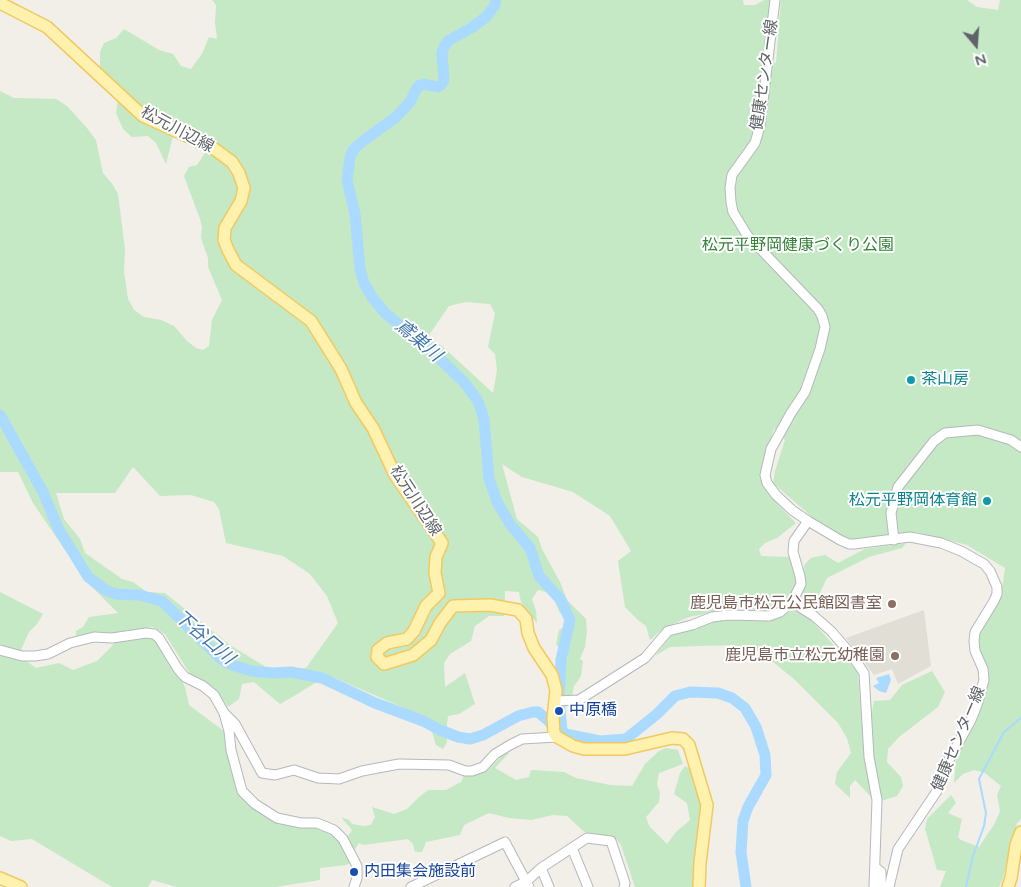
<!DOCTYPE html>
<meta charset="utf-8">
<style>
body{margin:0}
#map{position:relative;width:1021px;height:887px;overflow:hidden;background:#f1efe8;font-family:"Varela Round",sans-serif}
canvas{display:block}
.north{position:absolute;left:951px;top:20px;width:50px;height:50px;-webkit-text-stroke:4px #fff;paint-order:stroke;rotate:162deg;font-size:14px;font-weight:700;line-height:20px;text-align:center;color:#5f6368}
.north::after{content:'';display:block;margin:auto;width:18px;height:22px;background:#5f6368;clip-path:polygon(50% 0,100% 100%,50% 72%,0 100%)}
</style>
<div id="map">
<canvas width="1021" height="887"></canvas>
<div class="north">N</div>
</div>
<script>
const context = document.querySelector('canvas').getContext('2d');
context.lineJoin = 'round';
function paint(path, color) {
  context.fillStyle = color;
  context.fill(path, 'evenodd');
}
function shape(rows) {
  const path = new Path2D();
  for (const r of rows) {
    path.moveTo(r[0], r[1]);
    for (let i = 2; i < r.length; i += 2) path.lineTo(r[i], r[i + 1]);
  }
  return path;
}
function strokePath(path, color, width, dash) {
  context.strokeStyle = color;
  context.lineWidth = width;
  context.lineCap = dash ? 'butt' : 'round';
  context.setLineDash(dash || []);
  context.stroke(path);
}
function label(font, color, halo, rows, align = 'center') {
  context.font = font + ' "Varela Round","Noto Sans JP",sans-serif';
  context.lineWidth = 4;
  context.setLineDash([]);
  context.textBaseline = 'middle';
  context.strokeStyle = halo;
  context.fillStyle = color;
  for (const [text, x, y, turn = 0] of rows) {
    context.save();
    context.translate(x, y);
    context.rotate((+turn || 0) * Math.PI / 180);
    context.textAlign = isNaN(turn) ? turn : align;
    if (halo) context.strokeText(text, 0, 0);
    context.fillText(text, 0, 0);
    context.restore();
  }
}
paint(shape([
 [924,610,931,666,898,684,892,669,874,675,846,638]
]), '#e1ded6');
paint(shape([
 [212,0,743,0,744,5,755,5,764,0,771,0,762,61,776,63,781,0,967,0,977,7,998,10,1000,0,1021,0,1021,819,1017,823,1003,878,999,887,940,887,946,871,937,870,925,829,927,819,951,795,956,803,948,813,962,819,958,837,961,840,979,847,995,823,1000,811,997,795,1001,786,985,773,974,770,963,774,954,783,956,759,975,724,987,689,989,678,988,668,979,653,977,642,979,631,1001,596,1005,568,967,545,916,532,848,540,820,524,773,483,775,471,785,440,774,428,761,472,763,484,778,505,796,523,777,538,765,543,759,549,761,556,789,557,797,576,796,587,789,598,779,607,769,611,733,608,689,617,664,628,650,640,646,626,639,621,625,607,618,561,631,551,610,516,573,492,522,477,502,464,517,519,538,537,542,549,561,584,567,600,586,619,587,631,585,647,580,659,583,661,581,676,574,686,572,696,564,695,565,664,568,656,556,644,559,630,576,621,560,613,554,600,546,592,538,590,532,599,536,611,537,623,527,611,521,602,519,592,505,591,504,616,489,616,475,626,471,641,450,654,444,663,445,687,465,673,475,704,459,714,448,716,447,724,447,742,443,749,436,745,432,732,404,708,333,677,315,683,299,693,280,704,254,682,242,684,239,699,228,707,215,689,190,674,165,634,153,627,112,633,93,632,76,636,76,631,83,627,89,617,118,613,86,581,33,503,18,472,0,472,0,91,14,98,56,99,67,106,87,128,96,140,103,173,113,185,118,194,125,249,124,272,128,299,134,310,144,317,161,320,174,326,187,341,196,348,203,350,209,346,212,320,222,300,208,267,208,258,201,238,202,227,200,219,184,176,189,167,197,165,205,153,173,136,166,164,156,143,148,136,132,137,123,129,116,113,118,99,100,70,100,52,104,43,116,38,124,29,159,50,173,54,181,66,191,69,202,54,209,37,217,39,215,23,216,5],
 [466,302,490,304,495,313,488,347,495,354,497,370,493,393,442,346,427,338,449,306],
 [133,467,160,496,191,495,214,502,219,509,226,543,283,556,310,574,327,596,338,623,306,668,269,669,230,645,165,593,147,592,133,582,122,579,85,553,80,539,64,519,56,493,115,493],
 [906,543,902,548,869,557,827,578,814,605,801,598,805,586,804,565,811,558,825,555,838,563,865,549],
 [0,592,43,614,37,624,29,632,20,652,0,644],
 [794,609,811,620,858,672,864,752,873,799,855,780,850,786,850,798,835,784,837,772,851,753,847,738,838,723,795,680,761,652,733,645,700,646,670,647,655,656,671,636,712,621,731,619,769,621,782,617],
 [146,637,155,639,179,675,185,687,189,705,225,732,236,786,266,816,317,826,333,833,341,841,352,862,346,865,320,868,320,880,275,887,177,887,152,880,148,887,112,887,32,839,11,841,0,836,0,653,25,660,36,668,59,663,73,670,97,661,112,646,116,641],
 [932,671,945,692,938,707,899,737,888,749,887,762,901,777,903,786,897,796,881,801,873,757,871,718,874,701,890,700,902,685],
 [666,748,678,750,683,764,659,773,657,784,660,793,659,802,646,817,649,826,667,844,676,832,690,820,687,803,674,794,680,773,685,766,691,769,701,799,702,816,695,887,635,887,621,845,616,839,597,839,582,830,567,816,553,815,531,820,509,818,489,813,464,825,460,835,426,842,422,852,415,852,413,844,408,839,363,845,359,843,353,852,346,841,348,836,352,830,341,817,349,820,352,824,364,826,371,825,375,817,372,807,394,814,407,809,418,798,428,790,446,790,461,782,464,776,487,771,505,753,509,753,495,768,516,780,529,777,531,770,564,772,576,778,610,785,632,786,645,764,659,751]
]), '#c5e8c5');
paint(shape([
 [889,674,891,680,886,693,879,691,873,686,879,683,876,678]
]), '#aadaff');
strokePath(shape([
 [966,887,973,856,984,826,986,813,979,779,1004,732,1021,718]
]), '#aadaff', 2);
strokePath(shape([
 [496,0,495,5,486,17,471,28,448,41,444,47,442,53,444,80,441,85,437,87,424,84,418,86,410,102,396,117,363,141,354,149,350,157,347,180,355,214,360,269,364,283,372,297,385,313,440,359,464,382,478,401,484,419,489,479,497,502,510,524,530,548,539,576,561,600,570,620,561,660,559,701,562,730,565,734,600,741,626,739,657,714,675,696,690,692,718,693,732,698,745,708,756,727,765,755,766,775,748,807,743,821,741,852,746,887],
 [0,415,43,492,58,528,88,577,107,591,116,594,139,595,162,601,221,659,232,665,252,671,273,673,291,672,322,678,375,703,423,721,440,730,458,737,470,739,483,735,518,716,533,712,538,712,550,722]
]), '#aadaff', 11);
const minor = shape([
 [775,0,760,126,755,143,732,175,730,188,731,202,733,212,747,235,818,309,822,316,825,327,820,349,805,392,791,413,771,449,765,475,767,483,776,495,792,510,808,521,840,540,849,544,854,544,910,537,941,543,961,551,984,564,990,571,997,587,997,594,994,601,975,632,974,641,975,651,983,669,984,680,977,705,971,720,949,760,939,788,898,849,889,887],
 [894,540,891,513,898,487,934,441,945,433,978,430,1011,440,1021,447],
 [792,602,814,616,831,631,851,654,864,673,869,757,877,800,874,887],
 [0,650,22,656,35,656,48,654,70,643,94,637,112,638,146,633,154,634,159,638,178,669,185,677,203,686,214,695,224,713,229,731,231,750,242,791,255,804,277,818,301,823,317,823,334,830,343,839,357,866,357,878,354,887],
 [556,701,579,700,645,658,668,631,692,625,712,617,729,615,769,616,780,612,792,602,801,584,800,576,793,552,794,541,808,521],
 [224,713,235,724,262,773,275,775,294,770,318,778,339,779,362,771,399,764,449,765,465,771,472,771,483,767,495,754,510,745,522,739,557,737],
 [572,848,588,887],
 [875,867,881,872,881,884,884,887],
 [411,887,505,842,529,887],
 [515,887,527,881,541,868],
 [549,887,541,868,587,838,611,841,625,883,624,887]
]);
const major = shape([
 [0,3,47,27,143,116,213,148,232,162,239,173,244,188,241,201,225,228,224,240,228,250,236,265,311,321,341,369,356,403,373,428,395,475,442,543,436,557,435,573,439,593,426,606,414,631,407,639,387,643,378,650,377,657,384,664,413,655,431,640,440,623,453,606,490,605,518,610,526,619,528,633,534,648,552,675,556,690,553,718,554,733,557,737,573,746,584,749,625,749,672,738,683,739,689,745,707,805,700,863,699,887],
 [0,878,21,887],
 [1008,887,1011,878,1016,845,1021,832]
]);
strokePath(minor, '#b5b8bc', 11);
strokePath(major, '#f2c960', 14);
strokePath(minor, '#fff', 9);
strokePath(major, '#fff2af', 11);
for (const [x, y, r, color] of [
 [911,380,5,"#0f9aa8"],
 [987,501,5,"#0f9aa8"],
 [892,604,5,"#8d6e63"],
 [895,656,5,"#8d6e63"],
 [559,711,5,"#1a4fb4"],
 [354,872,5,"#1a4fb4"]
]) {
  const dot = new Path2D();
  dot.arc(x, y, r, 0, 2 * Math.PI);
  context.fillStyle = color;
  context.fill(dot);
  strokePath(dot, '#fff', 2);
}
label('16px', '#5f6368', '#fff', [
 ["健康センター線",765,75,-82],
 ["松元川辺線",177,130,28],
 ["松元川辺線",415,501,57],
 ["健康センター線",959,739,-67]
]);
label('16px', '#348238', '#fff', [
 ["松元平野岡健康づくり公園",798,246]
]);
label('16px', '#0d838f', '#fff', [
 ["茶山房",921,380],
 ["松元平野岡体育館",977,501,"right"]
], 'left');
label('16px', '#785e54', '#fff', [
 ["鹿児島市松元公民館図書室",882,604],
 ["鹿児島市立松元幼稚園",885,656]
], 'right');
label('16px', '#164399', '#fff', [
 ["中原橋",569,711],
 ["内田集会施設前",364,872]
], 'left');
label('italic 18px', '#4174aa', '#fff', [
 ["鳶巣川",418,341,40],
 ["下谷口川",204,638,41]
]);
</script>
